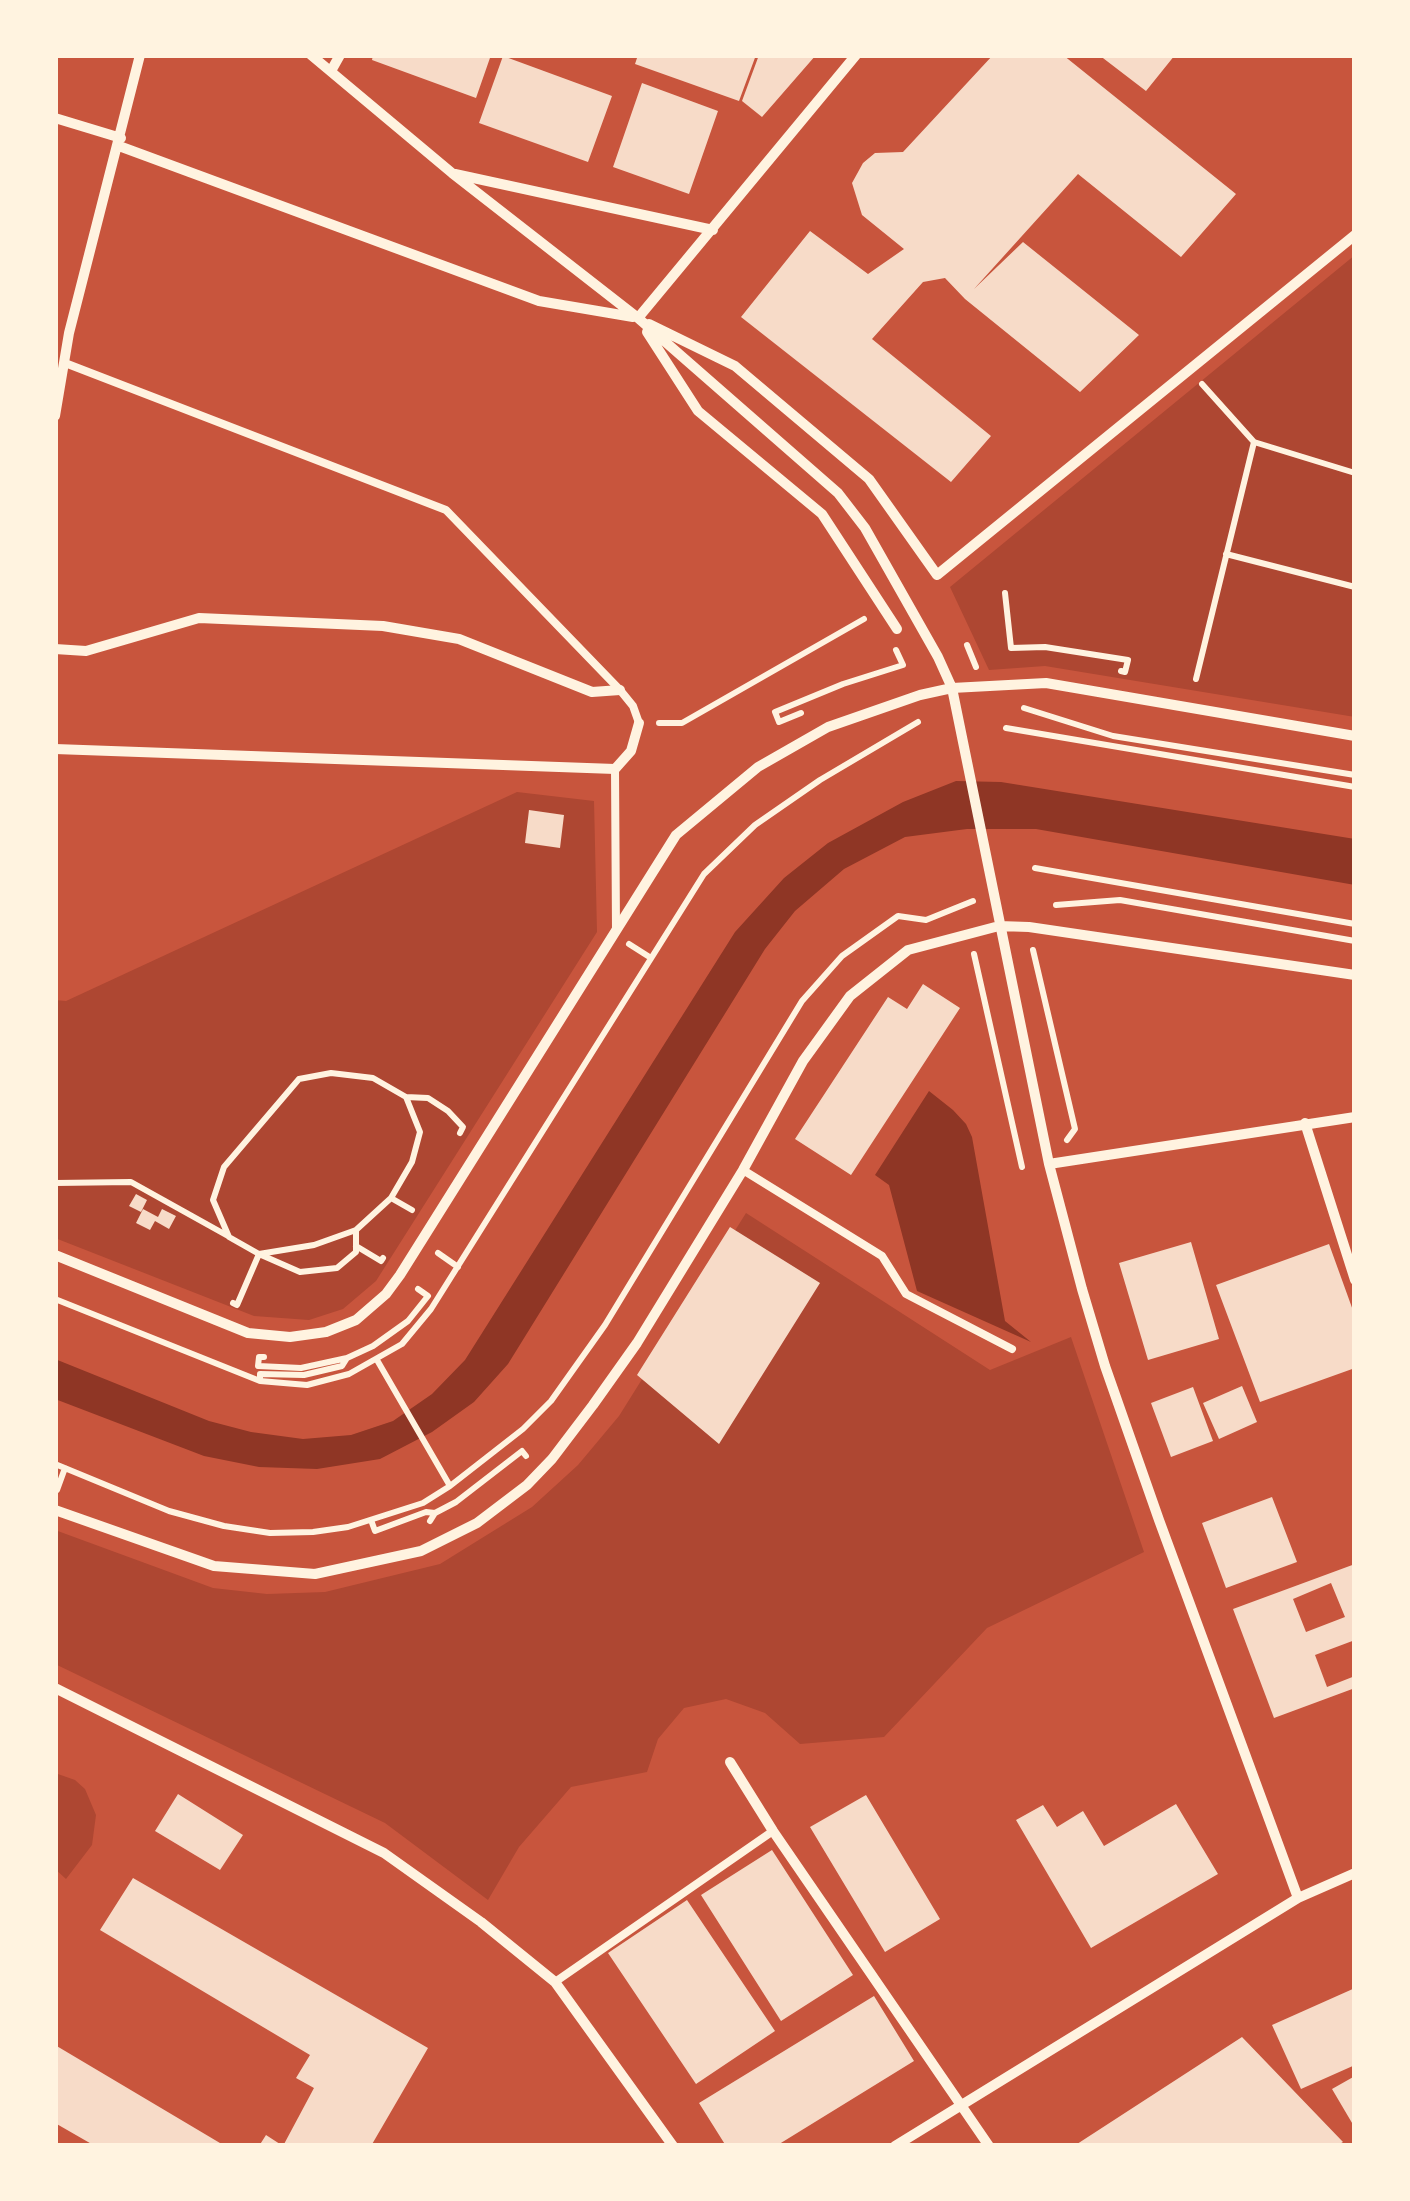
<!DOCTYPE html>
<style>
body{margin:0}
#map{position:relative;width:1410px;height:2201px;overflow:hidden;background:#c8553d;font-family:Mulish,sans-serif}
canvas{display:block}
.frame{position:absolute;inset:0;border:58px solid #fff3e0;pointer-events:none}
</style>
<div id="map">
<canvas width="1410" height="2201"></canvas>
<div class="frame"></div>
</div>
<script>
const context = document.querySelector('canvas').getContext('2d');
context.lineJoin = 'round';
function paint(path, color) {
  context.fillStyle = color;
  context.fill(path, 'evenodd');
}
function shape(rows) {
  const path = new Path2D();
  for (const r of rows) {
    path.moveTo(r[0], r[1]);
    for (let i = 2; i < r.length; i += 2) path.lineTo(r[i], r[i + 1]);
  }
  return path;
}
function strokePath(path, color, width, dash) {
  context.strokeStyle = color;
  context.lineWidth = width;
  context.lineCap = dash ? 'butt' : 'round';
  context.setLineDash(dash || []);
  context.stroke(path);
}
paint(shape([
 [1355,255,1355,717,1045,666,989,670,950,587],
 [517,792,594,801,597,932,376,1281,343,1309,309,1320,254,1316,55,1238,55,1000,66,1001],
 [746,1213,990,1370,1071,1337,1144,1552,987,1628,884,1737,800,1744,765,1713,726,1699,684,1708,658,1739,647,1772,571,1787,519,1847,488,1900,385,1823,55,1664,55,1530,213,1588,267,1594,325,1592,440,1564,532,1507,578,1465,619,1416],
 [55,1773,75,1780,85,1789,96,1815,92,1845,66,1879,55,1869]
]), '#ae4732');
paint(shape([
 [956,781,1001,782,1355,839,1355,885,1036,829,967,829,905,837,844,869,795,911,765,949,508,1364,474,1402,432,1432,380,1459,317,1469,259,1467,204,1456,55,1399,55,1359,209,1421,251,1432,303,1439,351,1435,393,1421,432,1394,465,1360,735,932,784,878,828,843,903,802],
 [929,1091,953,1110,966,1124,972,1137,1005,1321,1031,1342,917,1291,889,1185,875,1175]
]), '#8f3625');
paint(shape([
 [373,55,491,55,476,98,372,60],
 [638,55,756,55,739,101,635,64],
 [759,55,816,55,762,117,742,101],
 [993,55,1063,55,1236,194,1181,257,1078,174,974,289,1023,242,1139,335,1080,392,965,299,945,278,923,282,872,339,991,436,951,482,741,317,810,231,868,274,904,249,862,215,852,183,863,163,875,153,903,152],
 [1099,55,1175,55,1146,91],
 [503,56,612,96,588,162,479,123],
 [642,83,718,111,689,194,613,167],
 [529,810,564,815,560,848,525,843],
 [923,984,960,1008,851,1175,795,1139,888,997,907,1009],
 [136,1194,147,1200,141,1212,129,1206],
 [143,1209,158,1217,162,1209,176,1216,169,1229,155,1221,150,1230,136,1223],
 [730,1227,820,1283,719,1444,637,1375],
 [1191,1242,1219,1339,1148,1360,1119,1263],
 [1329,1244,1355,1316,1355,1368,1260,1402,1216,1285],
 [1242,1386,1257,1422,1219,1439,1203,1403],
 [1193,1387,1213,1441,1171,1457,1151,1403],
 [1272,1497,1297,1562,1226,1588,1202,1523],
 [1355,1564,1355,1640,1315,1655,1327,1687,1355,1676,1355,1688,1274,1718,1233,1609],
 [1331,1583,1345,1617,1306,1632,1293,1599],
 [178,1794,243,1835,220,1870,155,1831],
 [866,1795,940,1919,885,1952,810,1827],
 [1176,1804,1218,1874,1091,1948,1016,1820,1043,1805,1057,1827,1083,1811,1104,1846],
 [772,1850,853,1975,781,2021,701,1895],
 [133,1878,428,2048,371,2146,259,2146,266,2135,283,2146,314,2088,296,2078,310,2055,100,1930],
 [687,1900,775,2031,696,2084,608,1953],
 [1355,1988,1355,2065,1301,2089,1272,2025],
 [874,1996,914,2061,776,2146,726,2146,699,2103],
 [1242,2037,1343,2142,1336,2146,1074,2146],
 [55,2045,225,2146,95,2146,55,2123],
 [1355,2076,1355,2128,1332,2089]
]), '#f7dbc8');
strokePath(shape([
 [1202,384,1254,442,1355,473],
 [1226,554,1355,587],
 [1005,593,1011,648,1045,647,1128,660,1125,672,1121,671],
 [967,645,976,667],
 [1196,679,1254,442],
 [1024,708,1113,736,1355,775],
 [801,713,779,722,775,712,843,684,903,665,896,650],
 [659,723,682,723,864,619],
 [1006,728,1355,787],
 [1035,868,1355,924],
 [1056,905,1120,900,1355,941],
 [629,944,651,958],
 [1033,950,1075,1129,1067,1140],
 [974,954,1022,1167],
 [406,1097,428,1098,448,1111,463,1127,460,1133],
 [55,1183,131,1182,228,1236],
 [391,1198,412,1210],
 [356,1246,381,1261,383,1258],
 [438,1253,458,1267],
 [259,1254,314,1245,356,1230,391,1198,412,1162,420,1132,406,1097,373,1078,331,1073,299,1079,224,1167,213,1200,229,1237,259,1254,300,1272,337,1268,356,1252,356,1230],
 [55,1299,260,1381,307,1385,349,1374,402,1344,431,1309,704,874,755,825,820,780,918,722],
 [233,1303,237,1305,259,1254],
 [347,1358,373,1346,408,1321,428,1296,418,1289],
 [377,1360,450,1486],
 [260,1381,260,1374,304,1375,342,1366,347,1358,301,1368,258,1366,259,1357,264,1357],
 [55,1464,169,1511,224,1526,270,1533,313,1532,348,1527,423,1503,450,1486,523,1429,551,1401,605,1325,802,1001,842,956,898,916,926,920,973,901],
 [57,1490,65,1468],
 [435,1513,456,1502,522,1451,526,1456],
 [371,1520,375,1531,426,1512,435,1513,430,1521]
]), '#fff3e0', 6);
strokePath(shape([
 [65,363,446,510,620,690,633,706,639,723],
 [615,769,616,931],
 [743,1170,882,1256,906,1294,1012,1349],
 [555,1982,773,1831]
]), '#fff3e0', 8);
strokePath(shape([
 [311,55,452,173,638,318,838,493,865,528,938,657,952,688,1049,1164,1082,1289,1105,1366,1159,1520,1298,1898],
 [331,71,340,55],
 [55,118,121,138],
 [119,146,539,301,633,317],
 [455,174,713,230],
 [638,318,856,55],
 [649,324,735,366,869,479,937,575,1355,235],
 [647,332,698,411,822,514,897,629],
 [55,416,69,333,140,55],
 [55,649,86,651,199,618,383,626,459,639,592,692,620,690],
 [55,749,615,769,631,751,639,723],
 [1305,1123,1355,1280],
 [1049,1164,1355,1117],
 [55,1255,248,1333,290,1337,326,1332,356,1320,386,1294,400,1275,676,835,758,767,828,727,920,695,952,688,1046,683,1355,736],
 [55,1510,214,1566,315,1574,421,1551,477,1523,527,1485,552,1459,593,1405,637,1343,743,1170,803,1061,850,996,908,950,999,926,1029,927,1355,975],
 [55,1688,384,1853,481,1922,555,1982,673,2146],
 [730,1762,773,1831,989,2146],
 [895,2146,1298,1898,1355,1873]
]), '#fff3e0', 10);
</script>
